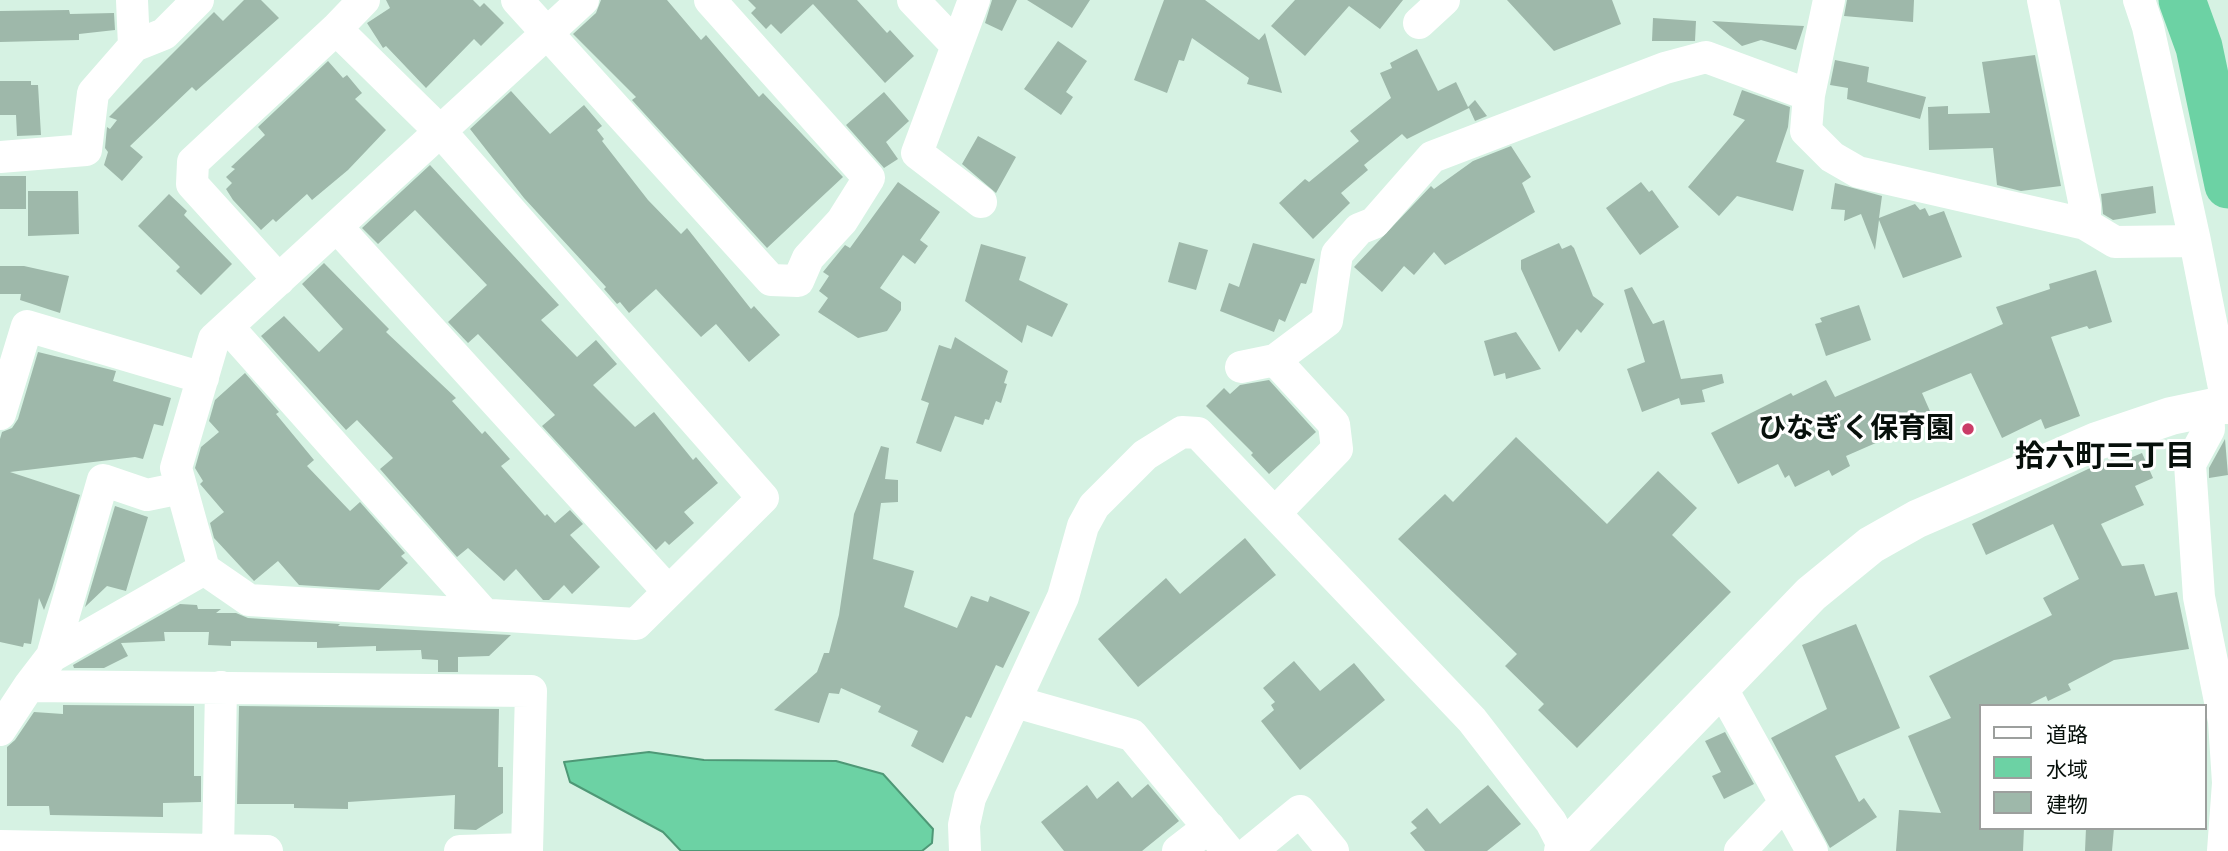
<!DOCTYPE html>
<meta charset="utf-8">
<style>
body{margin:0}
#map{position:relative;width:2228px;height:851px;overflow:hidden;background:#d6f2e3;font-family:"Alegreya Sans","Noto Sans JP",sans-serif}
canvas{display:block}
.legend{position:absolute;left:1979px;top:704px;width:228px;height:126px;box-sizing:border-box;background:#fff;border:2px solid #9c9f9d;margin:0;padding:9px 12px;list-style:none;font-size:21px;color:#07100b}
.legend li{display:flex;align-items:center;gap:14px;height:35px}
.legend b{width:35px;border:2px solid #9c9f9d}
</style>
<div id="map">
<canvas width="2228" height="851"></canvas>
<ul class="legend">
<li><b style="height:9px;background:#fff"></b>道路</li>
<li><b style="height:19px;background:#6cd2a4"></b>水域</li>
<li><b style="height:19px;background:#9eb8aa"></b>建物</li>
</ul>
</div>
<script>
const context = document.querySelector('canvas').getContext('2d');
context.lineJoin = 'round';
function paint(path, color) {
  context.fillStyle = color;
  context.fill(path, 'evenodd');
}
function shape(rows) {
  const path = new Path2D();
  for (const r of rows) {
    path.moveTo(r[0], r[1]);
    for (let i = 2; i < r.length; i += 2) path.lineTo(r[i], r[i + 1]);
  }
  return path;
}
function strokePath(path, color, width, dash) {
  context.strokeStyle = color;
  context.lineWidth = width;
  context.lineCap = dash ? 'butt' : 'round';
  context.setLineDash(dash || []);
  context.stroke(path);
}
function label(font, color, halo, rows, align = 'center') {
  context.font = font + ' "Alegreya Sans","Noto Sans JP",sans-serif';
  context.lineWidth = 6;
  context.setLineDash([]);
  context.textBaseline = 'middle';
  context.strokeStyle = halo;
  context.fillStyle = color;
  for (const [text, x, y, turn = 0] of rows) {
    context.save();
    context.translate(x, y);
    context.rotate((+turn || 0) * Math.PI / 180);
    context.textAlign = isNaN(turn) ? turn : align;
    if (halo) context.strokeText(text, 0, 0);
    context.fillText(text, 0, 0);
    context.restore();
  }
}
const water = shape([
 [649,752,704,760,836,761,883,774,933,829,932,843,922,851,681,851,663,832,570,782,564,762,649,752]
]);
paint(water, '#6cd2a4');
strokePath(water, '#4e9876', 2);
strokePath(shape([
 [2182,0,2199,47,2228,185]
]), '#6cd2a4', 47);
paint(shape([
 [244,0,261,0,279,18,196,91,192,87,130,146,143,157,122,181,104,165,108,152,105,148,107,127,110,129,117,120,109,117,214,12,223,21],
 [386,0,473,0,480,7,484,3,504,23,481,46,474,39,426,88,386,46,383,48,367,23,390,8],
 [601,0,667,0,701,40,706,35,759,97,763,93,843,177,767,248,632,100,636,97,573,34,596,13],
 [748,0,857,0,887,33,890,30,914,56,885,83,813,4,781,34,771,24,766,29,751,13,756,8],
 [992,0,1017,0,1002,31,985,23],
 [1027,0,1090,0,1072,28],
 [1164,0,1205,0,1259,40,1265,33,1282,93,1247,84,1249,78,1192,38,1184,61,1179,60,1167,93,1134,80],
 [1295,0,1403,0,1380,29,1349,6,1305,56,1271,26],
 [1507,0,1612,0,1621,24,1554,51],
 [1847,0,1914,0,1913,22,1844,16],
 [69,10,70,14,114,13,115,30,79,34,79,40,0,42,0,11],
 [1653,18,1696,21,1695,41,1652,41],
 [1712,21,1762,24,1804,26,1796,50,1761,40,1742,46],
 [1058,41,1087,61,1066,92,1073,97,1061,115,1024,89],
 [1417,49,1438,91,1456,82,1468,107,1475,100,1487,116,1475,121,1469,108,1407,139,1402,134,1364,165,1368,170,1341,193,1350,203,1313,239,1279,203,1305,179,1309,182,1359,141,1350,131,1391,98,1380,73,1392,68,1390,63],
 [2035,55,2061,186,2021,191,1997,185,1993,148,1929,150,1928,107,1948,106,1948,114,1990,113,1982,62],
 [1835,60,1869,67,1867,82,1926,97,1920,119,1847,99,1848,88,1830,85],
 [328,61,343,78,347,75,362,93,355,99,386,130,348,170,312,200,307,194,276,222,273,219,261,230,233,200,226,189,232,183,226,177,235,169,231,167,265,135,258,127],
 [0,81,31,81,31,85,38,85,41,135,17,136,16,115,0,115],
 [1742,90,1790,107,1788,127,1776,162,1804,170,1793,211,1737,196,1719,216,1688,187,1745,120,1733,115],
 [511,91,550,134,584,105,602,126,597,130,604,139,602,141,648,200,681,234,687,228,751,309,754,306,780,335,749,362,716,324,701,337,656,289,629,313,620,302,617,304,604,289,606,287,524,198,470,129],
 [884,92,909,121,886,142,898,159,884,168,846,125],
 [978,136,1016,157,996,193,962,164],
 [1511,146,1531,177,1522,183,1535,212,1445,265,1434,252,1414,275,1404,266,1382,292,1354,267,1431,186,1434,189,1473,161],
 [430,165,559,305,541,320,577,357,596,340,617,364,593,385,635,427,654,412,693,460,696,457,718,483,684,512,694,523,669,545,665,541,656,550,542,426,555,415,478,334,468,343,448,322,487,285,415,210,378,244,362,228],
 [0,176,26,176,26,209,0,209],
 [898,182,940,212,920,240,928,246,915,264,903,255,880,288,901,302,901,310,887,331,858,338,818,312,828,298,819,291,829,276,823,272,845,245,850,248],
 [1641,182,1649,192,1652,190,1679,227,1640,255,1606,208],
 [1835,183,1882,196,1879,218,1915,204,1920,210,1925,208,1929,216,1944,211,1962,257,1903,278,1879,220,1875,250,1861,214,1844,221,1845,210,1831,209],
 [2153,186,2156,213,2113,220,2103,214,2101,194],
 [28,191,78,191,79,234,28,236],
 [169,194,187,211,184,215,232,264,201,295,176,271,180,267,138,226],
 [1179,242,1208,250,1196,290,1168,282],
 [1253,243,1315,259,1306,284,1301,283,1285,322,1279,319,1274,332,1220,311,1229,283,1239,287],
 [1559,243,1562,249,1571,245,1574,248,1593,296,1604,304,1581,333,1577,329,1559,352,1521,269,1521,260],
 [981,244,1026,257,1019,280,1068,304,1052,337,1027,325,1022,343,965,301],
 [324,263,389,329,386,332,456,398,452,401,482,434,485,431,510,459,501,466,545,516,547,514,555,523,570,510,583,524,570,535,600,567,572,594,564,585,549,600,543,600,516,569,504,581,468,548,457,557,380,469,393,458,357,420,346,430,261,336,284,316,319,352,343,329,302,284],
 [0,266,24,266,69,276,60,313,20,300,21,294,0,294],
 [2096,270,2112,322,2089,329,2087,326,2051,337,2080,416,2045,429,2041,419,2002,438,1971,373,1922,393,1933,418,1846,456,1850,466,1832,476,1829,470,1795,487,1789,475,1785,478,1778,464,1738,484,1711,433,1791,393,1793,396,1826,380,1835,397,2003,324,1996,307,2050,289,2049,284],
 [1632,287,1653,324,1664,320,1681,379,1722,374,1724,383,1702,390,1705,402,1681,405,1679,398,1642,412,1627,369,1645,362,1624,290],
 [1859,305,1871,340,1826,356,1815,324,1822,322,1820,318],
 [1516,332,1541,369,1506,379,1505,373,1494,376,1484,341],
 [955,337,1008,371,1004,383,1007,384,1001,403,996,401,989,420,985,419,983,425,955,416,941,452,916,443,929,403,921,400,939,345,951,349],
 [38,352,116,371,113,381,171,398,163,426,154,424,143,459,135,457,10,472,80,495,52,589,44,610,39,598,31,644,24,643,23,647,0,642,0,439,2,432,12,428,18,419],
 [245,373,279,412,276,414,314,460,307,466,350,511,360,502,405,553,401,556,408,563,379,590,299,585,278,561,254,581,214,538,210,523,224,512,200,484,203,481,195,468,201,447,219,432,209,421,215,400],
 [1269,380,1316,432,1269,474,1251,455,1253,453,1206,406,1224,388,1230,394,1240,385],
 [1516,437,1607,524,1658,471,1697,508,1672,535,1731,592,1577,748,1538,710,1544,704,1505,666,1517,654,1398,539,1445,494,1453,502],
 [2225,439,2228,475,2209,478,2209,468],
 [881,446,889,448,885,479,898,480,898,502,881,503,873,559,914,571,904,607,957,628,971,596,988,602,990,596,1030,612,1003,668,996,665,971,718,966,716,943,763,911,746,918,731,878,712,881,706,841,688,839,694,829,693,819,723,774,710,817,672,824,653,829,653,839,615,854,514],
 [2142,453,2153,478,2135,486,2144,505,2101,524,2122,566,2144,564,2155,596,2177,592,2189,649,2114,660,2068,684,2071,690,2048,701,2046,696,2026,706,1981,706,1980,828,2024,828,2023,851,1896,851,1899,810,1941,813,1908,736,1951,718,1929,676,2052,615,2043,598,2079,579,2053,524,1986,555,1972,524,2105,461,2113,459,2116,464],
 [115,506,148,517,126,591,107,586,85,607],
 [1245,538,1276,575,1138,687,1098,639,1166,578,1180,594],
 [180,604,197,605,198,609,221,609,216,613,236,613,248,618,340,624,338,626,511,635,489,656,458,657,458,672,438,672,438,660,422,659,421,650,376,651,376,646,317,648,317,642,231,641,231,646,208,645,209,632,164,632,165,641,121,643,128,656,104,668,74,668,73,665],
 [1856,624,1900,728,1835,756,1859,802,1864,798,1877,817,1830,848,1771,738,1827,709,1802,645],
 [1294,661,1320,691,1354,663,1385,700,1300,770,1261,721,1274,710,1271,705,1275,702,1263,688],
 [63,705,194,706,194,776,201,776,201,802,163,803,163,817,50,815,49,806,7,806,7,747,15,740,34,712,63,714],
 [239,706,499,709,498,767,503,767,503,813,476,830,454,829,455,795,348,802,348,809,294,808,294,804,237,804],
 [1725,732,1754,784,1724,799,1712,776,1721,772,1705,741],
 [1118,781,1132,798,1148,784,1179,821,1142,851,1064,851,1041,822,1087,785,1097,799],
 [1488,785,1521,824,1487,851,1425,851,1410,833,1417,828,1411,822,1427,808,1440,824],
 [2086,828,2114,828,2112,851,2085,851]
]), '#9eb8aa');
strokePath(shape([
 [517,0,771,280,798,281,808,258,842,221,869,178,710,0],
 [913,0,957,46],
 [974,0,917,153,981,202],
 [2043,0,2085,206,2085,224],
 [2139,0,2148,27,2195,241],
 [1419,23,1444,0],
 [336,29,364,0],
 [134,46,164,34,198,0],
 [1809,95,1829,0],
 [0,157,86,150,93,93,134,46,132,0],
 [337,227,668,591],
 [228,327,484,614],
 [1275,360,1327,321,1337,254,1359,229,1374,223,1432,157,1665,68,1706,57,1809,95,1806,131,1832,157,1858,172,2085,224,2115,242,2195,241,2228,408],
 [1241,367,1275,360,1334,424,1337,449,1275,513],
 [2208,408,2209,429,2190,464,2199,597,2224,721,2228,783,2223,851],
 [0,414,27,326,203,378],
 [204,569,249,600,636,624,763,498,441,132,336,29,193,162,192,184,279,280],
 [52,656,103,480,147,495,181,488],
 [29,686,52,656,204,569,176,468,214,339,583,0],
 [1718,692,1727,698,1812,851],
 [1016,702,1132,735,1228,851],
 [0,730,29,686,531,691,527,851],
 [0,846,267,851],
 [218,851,221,687],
 [460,851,527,849],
 [965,851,964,825,970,798,1063,597,1083,526,1094,506,1145,455,1182,432,1198,433,1472,720,1551,822,1565,849],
 [1178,851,1209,827],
 [1251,851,1300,811,1333,851],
 [1740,851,1785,803]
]), '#fff', 32);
strokePath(shape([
 [1563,851,1811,594,1871,545,1917,519,2097,441,2171,416,2228,404]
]), '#fff', 38);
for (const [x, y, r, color] of [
 [1968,429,7,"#ca3c67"]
]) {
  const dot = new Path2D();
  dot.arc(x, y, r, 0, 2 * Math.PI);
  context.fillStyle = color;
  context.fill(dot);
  strokePath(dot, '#fff', 2.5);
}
label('bold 28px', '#07100b', '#fff', [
 ["ひなぎく保育園",1954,429]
], 'right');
label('bold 30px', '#07100b', '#fff', [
 ["拾六町三丁目",2105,457]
]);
</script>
